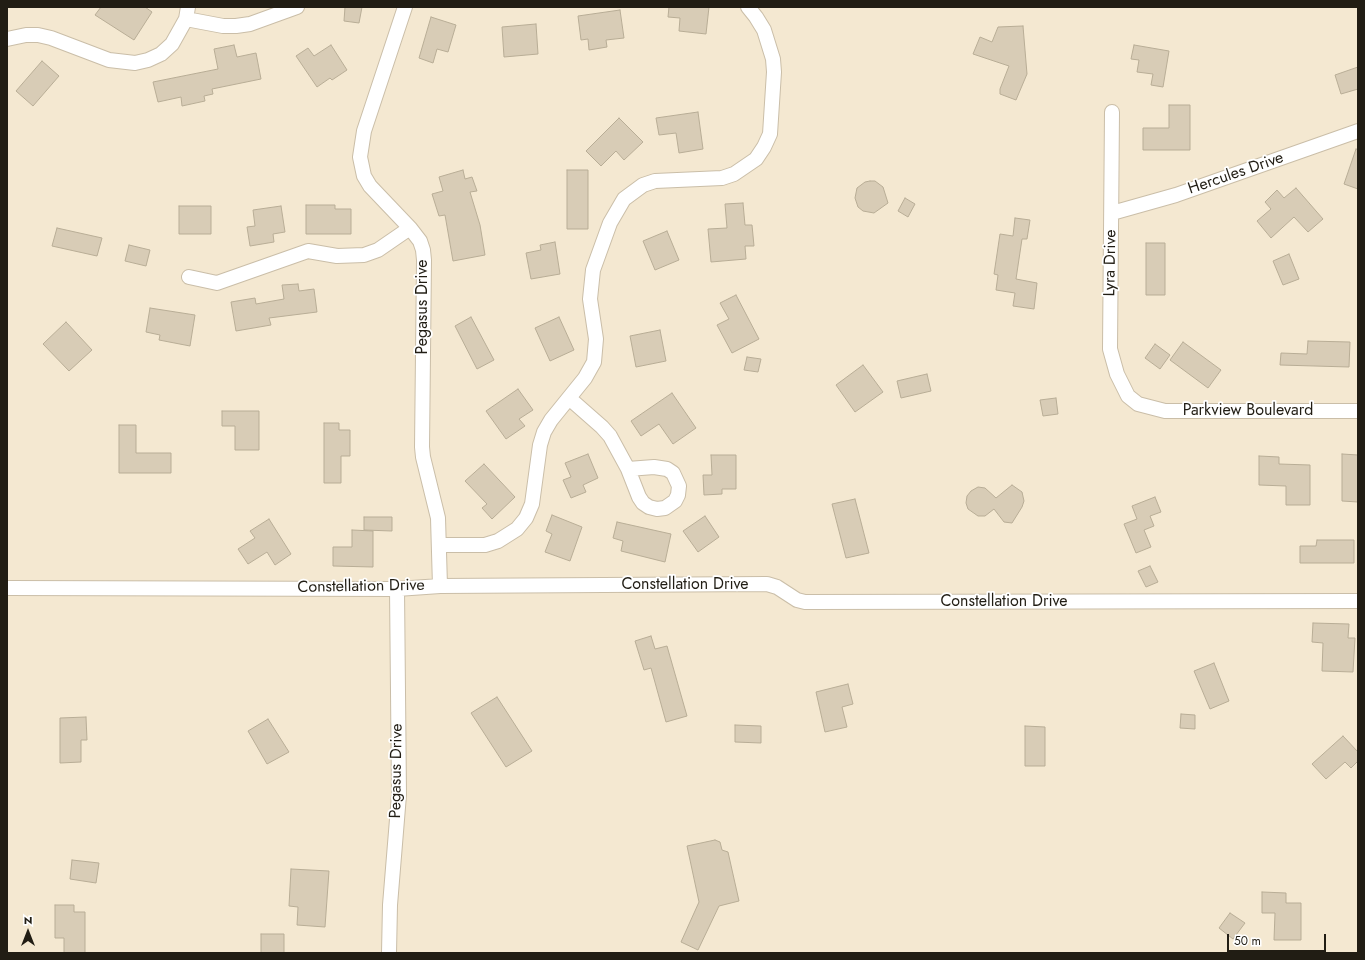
<!DOCTYPE html>
<style>
body{margin:0}
#map{position:relative;width:1365px;height:960px;overflow:hidden;background:#f4e8d1;font-family:Jost,sans-serif}
canvas{display:block}
.frame{position:absolute;inset:0;border:8px solid #211d14;pointer-events:none}
.north{position:absolute;left:8px;top:912px;width:40px;height:40px;-webkit-text-stroke:3px #fff;paint-order:stroke;rotate:0deg;font-size:11px;font-weight:700;line-height:16px;text-align:center;color:#211d14}
.north::after{content:'';display:block;margin:auto;width:14px;height:18px;background:#211d14;clip-path:polygon(50% 0,100% 100%,50% 72%,0 100%)}
.scale{position:absolute;left:1227px;top:934px;width:99px;height:18px;box-sizing:border-box;border:2px solid #211d14;border-top:0;padding-left:5px;font-size:12px;line-height:14px;white-space:nowrap;color:#211d14;-webkit-text-stroke:3px #fff;paint-order:stroke}
</style>
<div id="map">
<canvas width="1365" height="960"></canvas>
<div class="frame"></div>
<div class="north">N</div>
<div class="scale">50 m</div>
</div>
<script>
const context = document.querySelector('canvas').getContext('2d');
context.lineJoin = 'round';
function paint(path, color) {
  context.fillStyle = color;
  context.fill(path, 'evenodd');
}
function shape(rows) {
  const path = new Path2D();
  for (const r of rows) {
    path.moveTo(r[0], r[1]);
    for (let i = 2; i < r.length; i += 2) path.lineTo(r[i], r[i + 1]);
  }
  return path;
}
function strokePath(path, color, width, dash) {
  context.strokeStyle = color;
  context.lineWidth = width;
  context.lineCap = dash ? 'butt' : 'round';
  context.setLineDash(dash || []);
  context.stroke(path);
}
function label(font, color, halo, rows, align = 'center') {
  context.font = font + ' Jost,sans-serif';
  context.lineWidth = 3.5;
  context.setLineDash([]);
  context.textBaseline = 'middle';
  context.strokeStyle = halo;
  context.fillStyle = color;
  for (const [text, x, y, turn = 0] of rows) {
    context.save();
    context.translate(x, y);
    context.rotate((+turn || 0) * Math.PI / 180);
    context.textAlign = isNaN(turn) ? turn : align;
    if (halo) context.strokeText(text, 0, 0);
    context.fillText(text, 0, 0);
    context.restore();
  }
}
const building = shape([
 [101,7,145,7,152,12,134,40,95,15,101,7],
 [345,7,362,7,359,23,344,21,345,7],
 [669,7,709,7,706,34,679,31,680,18,668,17,669,7],
 [620,10,624,38,606,40,607,47,589,50,588,39,581,40,578,16,620,10],
 [431,17,456,25,448,52,437,49,433,63,419,58,431,17],
 [536,24,538,54,504,57,502,27,536,24],
 [1023,26,1027,74,1016,100,1000,94,1000,89,1009,66,973,54,980,37,992,42,998,27,1023,26],
 [234,45,237,57,256,53,261,79,212,89,213,94,204,96,205,101,182,106,181,97,158,102,153,82,218,69,214,49,234,45],
 [331,45,347,70,332,80,330,78,317,87,296,56,308,48,314,56,331,45],
 [1134,45,1169,51,1163,87,1151,85,1153,74,1137,72,1139,60,1131,59,1134,45],
 [42,61,59,76,33,106,16,91,42,61],
 [1358,67,1358,89,1341,94,1335,75,1358,67],
 [1169,105,1190,105,1190,150,1143,150,1143,128,1169,128,1169,105],
 [698,112,703,149,679,153,676,133,659,135,656,118,698,112],
 [619,118,643,142,624,160,616,151,601,166,586,151,619,118],
 [1356,149,1358,150,1358,189,1344,184,1356,149],
 [463,170,465,179,472,177,477,191,470,192,480,225,485,255,453,261,445,215,439,216,432,194,443,191,439,177,463,170],
 [567,170,588,170,588,229,567,229,567,170],
 [870,181,875,181,883,187,888,203,874,213,863,211,858,207,855,198,857,188,865,182,870,181],
 [1296,188,1323,219,1308,232,1294,217,1271,238,1257,221,1271,209,1265,202,1277,190,1284,198,1296,188],
 [905,198,915,204,908,217,898,211,905,198],
 [743,203,745,225,752,225,754,246,745,246,746,259,711,262,708,229,727,228,725,204,743,203],
 [306,205,335,205,335,209,351,209,351,234,306,234,306,205],
 [179,206,211,206,211,234,179,234,179,206],
 [281,206,285,232,273,234,274,242,250,246,247,227,255,226,253,210,281,206],
 [1015,218,1030,220,1027,239,1022,239,1016,279,1037,283,1034,309,1013,306,1015,293,996,290,998,275,994,274,1000,234,1013,236,1015,218],
 [57,228,102,238,97,256,52,246,57,228],
 [667,231,679,260,655,270,643,241,667,231],
 [555,242,560,274,531,279,526,253,541,250,540,245,555,242],
 [1146,243,1165,243,1165,295,1146,295,1146,243],
 [129,245,150,250,146,266,125,261,129,245],
 [1289,254,1299,279,1283,285,1273,261,1289,254],
 [298,284,299,291,314,289,317,312,269,318,271,325,236,331,231,302,255,298,256,304,284,299,282,285,298,284],
 [736,295,759,339,732,353,717,325,729,319,720,303,736,295],
 [150,308,195,315,190,346,159,340,160,335,146,332,150,308],
 [471,317,494,360,477,369,455,326,471,317],
 [559,317,574,350,550,361,535,328,559,317],
 [66,322,92,350,69,371,43,344,66,322],
 [660,330,666,361,636,367,630,336,660,330],
 [1308,341,1350,342,1349,367,1280,365,1281,353,1307,354,1308,341],
 [1183,342,1221,370,1208,388,1170,360,1183,342],
 [1155,344,1170,355,1160,369,1145,358,1155,344],
 [747,357,761,359,758,372,744,370,747,357],
 [863,365,883,392,855,412,836,385,863,365],
 [927,374,931,391,901,398,897,381,927,374],
 [518,389,533,410,519,419,525,426,506,439,486,411,518,389],
 [672,393,696,428,673,444,659,424,641,436,631,421,672,393],
 [1056,398,1058,414,1043,416,1040,400,1056,398],
 [222,411,259,411,259,450,235,450,235,426,222,426,222,411],
 [324,423,339,423,339,430,350,430,350,456,341,456,341,483,324,483,324,423],
 [119,425,136,425,136,453,171,453,171,473,119,473,119,425],
 [588,454,598,478,583,485,586,492,571,498,563,480,571,477,565,463,588,454],
 [1342,454,1358,455,1358,502,1342,501,1342,454],
 [711,455,736,455,736,489,722,489,722,494,704,495,703,475,712,475,711,455],
 [1259,456,1279,457,1279,464,1310,465,1310,505,1286,505,1286,486,1259,485,1259,456],
 [484,464,515,497,492,519,482,508,487,504,465,481,484,464],
 [1012,485,1022,492,1024,501,1022,507,1012,523,1004,522,994,509,985,516,978,516,968,509,966,503,967,496,971,491,978,487,985,488,996,498,1012,485],
 [1155,497,1161,512,1150,516,1154,526,1144,530,1151,547,1136,553,1124,524,1137,519,1132,506,1155,497],
 [855,499,869,553,846,558,832,504,855,499],
 [552,515,582,527,570,561,545,552,552,534,546,531,552,515],
 [705,516,719,537,698,552,683,531,705,516],
 [364,517,392,517,392,531,364,530,364,517],
 [269,519,291,554,275,565,267,552,248,564,238,549,255,538,250,531,269,519],
 [617,522,671,534,665,562,621,551,623,541,613,538,617,522],
 [352,530,373,531,373,567,333,566,333,547,352,547,352,530],
 [1317,540,1354,540,1354,563,1300,563,1300,546,1316,546,1317,540],
 [1150,566,1158,582,1146,587,1138,571,1150,566],
 [1313,623,1349,624,1348,638,1355,638,1353,672,1322,671,1323,643,1312,642,1313,623],
 [651,636,655,649,667,646,687,716,666,722,651,668,644,670,635,641,651,636],
 [1214,663,1229,701,1210,709,1194,671,1214,663],
 [848,684,853,704,842,707,847,727,825,732,816,692,848,684],
 [497,697,532,751,506,767,471,713,497,697],
 [1181,714,1195,715,1195,729,1180,728,1181,714],
 [86,717,87,740,81,740,81,762,60,763,60,718,86,717],
 [268,719,289,752,267,764,248,731,268,719],
 [735,725,761,726,761,743,735,742,735,725],
 [1025,726,1045,727,1045,766,1025,766,1025,726],
 [1343,736,1358,752,1358,761,1351,768,1345,762,1326,779,1312,764,1343,736],
 [715,840,720,842,722,850,728,852,739,901,719,906,698,950,681,942,699,902,687,846,715,840],
 [72,860,99,863,96,883,70,879,72,860],
 [291,869,329,871,325,927,297,925,298,907,289,906,291,869],
 [1262,892,1286,893,1286,903,1301,903,1301,940,1274,940,1275,913,1262,913,1262,892],
 [55,905,74,905,74,912,85,912,85,953,64,953,64,938,55,938,55,905],
 [1230,913,1245,923,1233,939,1219,928,1230,913],
 [261,934,284,934,284,953,261,953,261,934]
]);
paint(building, '#d8ccb6');
strokePath(building, '#b8ad96', 1);
const minor = shape([
 [405,7,364,131,360,157,364,176,370,186,410,228,420,241,423,250,424,260,422,447,423,457,438,518,440,586],
 [186,19,223,26,236,26,250,24,297,7],
 [7,39,26,35,38,35,51,38,109,60,135,63,148,60,161,54,172,44,186,19,188,7],
 [1112,112,1110,349,1117,374,1128,396,1138,404,1165,411,1358,411],
 [1112,213,1176,195,1358,131],
 [189,277,217,283,308,251,337,256,364,255,378,250,410,228],
 [569,398,602,427,610,436,628,469,639,497,643,503,649,507,657,509,665,508,675,501,678,495,679,486,673,473,667,469,654,467,628,469],
 [440,545,485,545,498,541,517,529,526,518,532,504,540,445,544,432,551,420,585,378,594,362,596,339,590,299,593,270,610,223,624,199,643,185,655,181,722,178,734,174,756,159,764,147,770,134,774,72,773,59,764,30,756,17,748,7],
 [7,588,397,589,440,586,767,584,777,587,797,600,805,602,1358,601],
 [389,953,390,905,399,795,397,589]
]);
strokePath(minor, '#cabea8', 16);
strokePath(minor, '#fff', 14);
label('16px', '#211d14', '#fff', [
 ["Hercules Drive",1236,174,-19],
 ["Lyra Drive",1111,263,-89],
 ["Pegasus Drive",423,307,-90],
 ["Parkview Boulevard",1248,411],
 ["Constellation Drive",685,585],
 ["Constellation Drive",361,587,-1],
 ["Constellation Drive",1004,602],
 ["Pegasus Drive",397,771,-89]
]);
</script>
